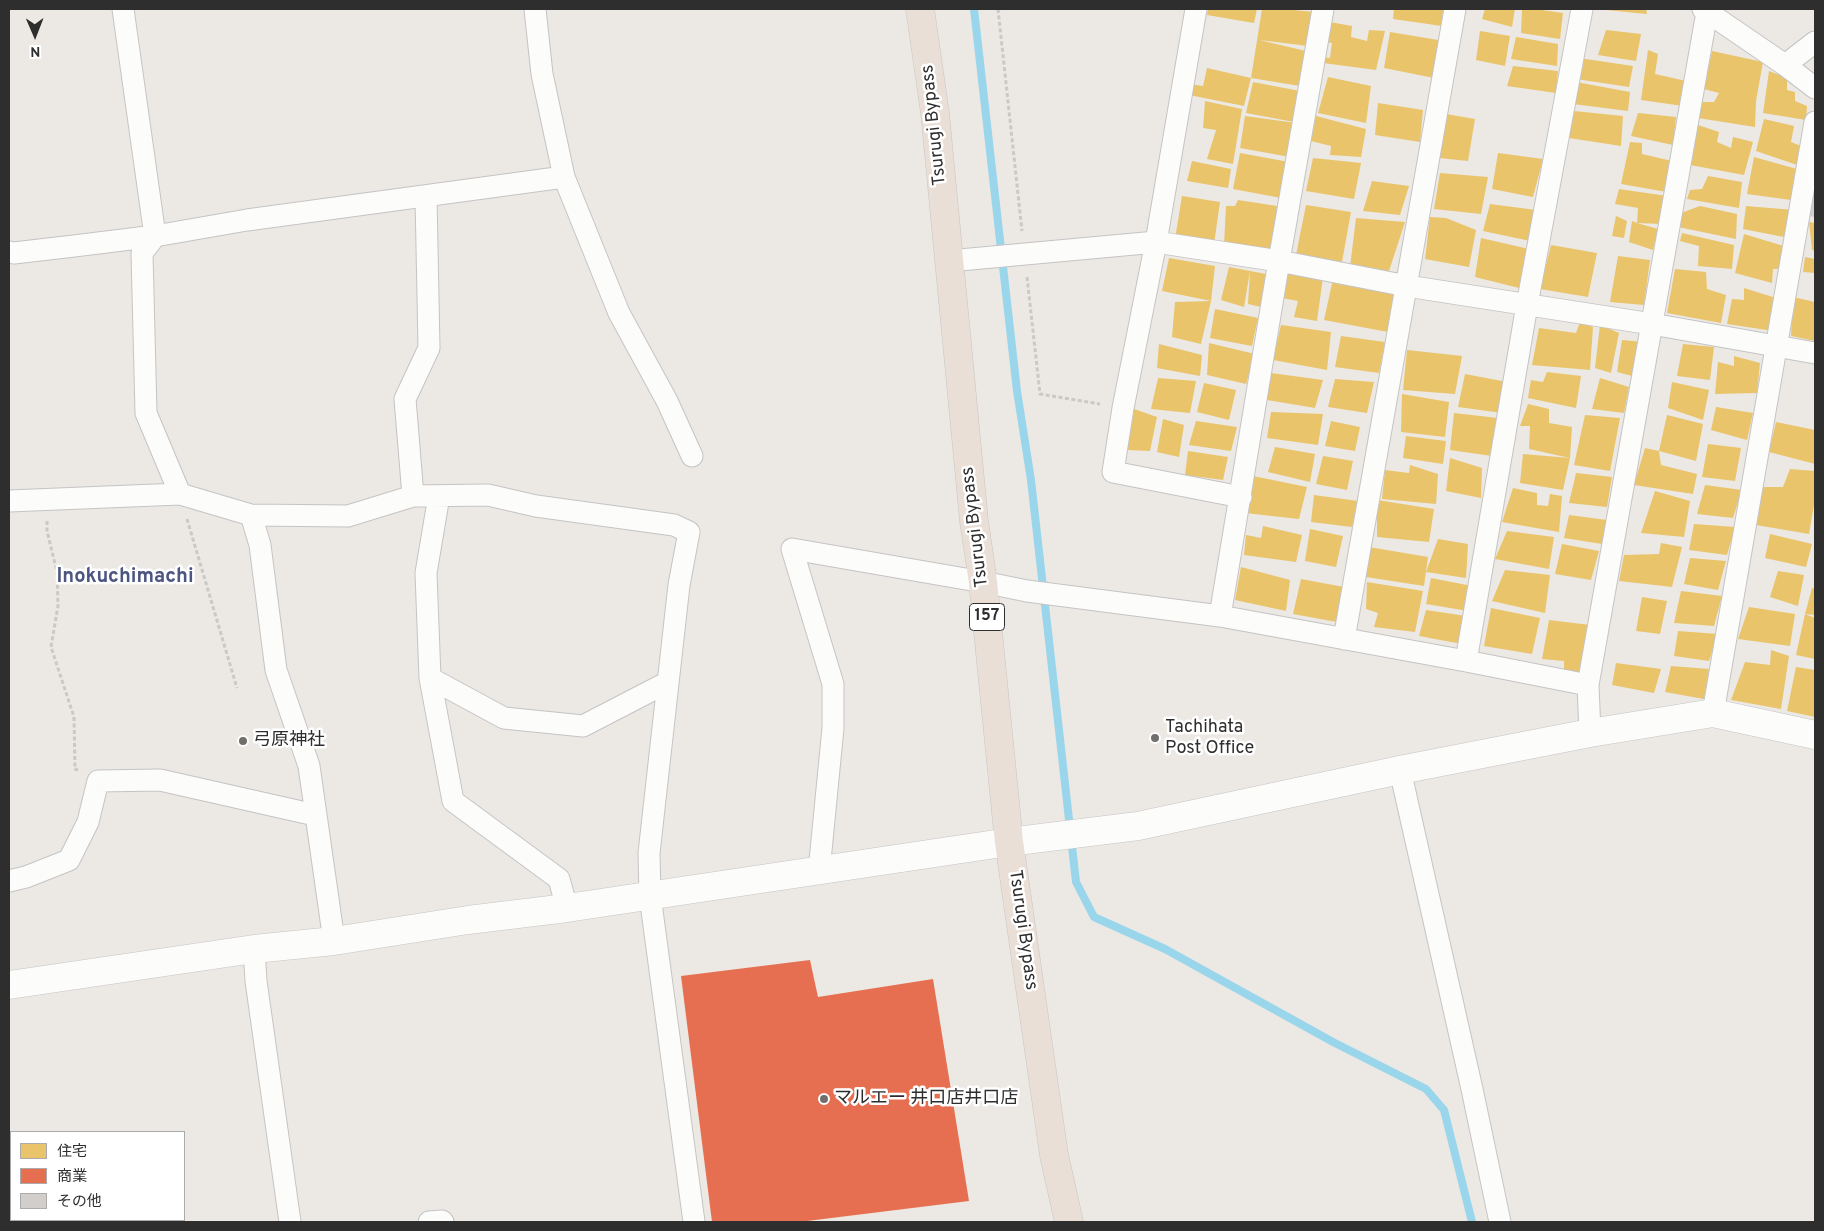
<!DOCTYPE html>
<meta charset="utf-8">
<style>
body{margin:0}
#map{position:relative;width:1824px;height:1231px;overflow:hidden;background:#ece8e4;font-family:Overpass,"Noto Sans JP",sans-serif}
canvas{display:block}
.frame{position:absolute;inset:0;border:10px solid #2e2e2e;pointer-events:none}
.legend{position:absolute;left:10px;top:1131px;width:175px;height:90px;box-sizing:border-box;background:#fff;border:1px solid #ababab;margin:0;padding:6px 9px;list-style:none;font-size:15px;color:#2e2e2e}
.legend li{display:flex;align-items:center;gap:10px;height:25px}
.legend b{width:25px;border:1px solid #ababab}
.north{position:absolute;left:10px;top:10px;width:50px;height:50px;-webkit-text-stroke:4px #fff;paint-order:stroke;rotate:179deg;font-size:14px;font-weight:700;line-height:20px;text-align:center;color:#2e2e2e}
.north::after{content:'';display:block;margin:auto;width:18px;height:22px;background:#2e2e2e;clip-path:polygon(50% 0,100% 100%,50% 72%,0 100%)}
</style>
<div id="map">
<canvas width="1824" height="1231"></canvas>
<div class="frame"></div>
<ul class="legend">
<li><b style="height:14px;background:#e9c46a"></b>住宅</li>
<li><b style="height:14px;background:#e76f51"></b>商業</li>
<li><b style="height:14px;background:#d1cecb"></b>その他</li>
</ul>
<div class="north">N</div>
</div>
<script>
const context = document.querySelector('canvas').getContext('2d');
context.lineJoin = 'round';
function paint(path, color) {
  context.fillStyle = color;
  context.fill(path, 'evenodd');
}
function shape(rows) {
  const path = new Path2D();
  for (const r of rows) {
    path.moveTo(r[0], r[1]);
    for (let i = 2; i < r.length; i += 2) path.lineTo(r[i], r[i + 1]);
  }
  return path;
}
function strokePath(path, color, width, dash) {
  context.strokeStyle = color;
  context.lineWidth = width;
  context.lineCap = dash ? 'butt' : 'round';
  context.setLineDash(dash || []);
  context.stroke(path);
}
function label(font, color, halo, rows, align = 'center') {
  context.font = font + ' Overpass,"Noto Sans JP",sans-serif';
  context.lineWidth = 5;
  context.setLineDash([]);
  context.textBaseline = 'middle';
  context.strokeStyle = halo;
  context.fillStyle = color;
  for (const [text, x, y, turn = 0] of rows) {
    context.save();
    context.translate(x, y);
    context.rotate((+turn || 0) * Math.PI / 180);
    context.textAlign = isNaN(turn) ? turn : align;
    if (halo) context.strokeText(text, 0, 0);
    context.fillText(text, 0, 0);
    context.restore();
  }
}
paint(shape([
 [1208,9,1257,9,1254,23,1207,15],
 [1262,9,1283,9,1314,12,1308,46,1259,40,1306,51,1300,86,1251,78,1244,106,1189,95,1189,84,1203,86,1207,68,1251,78],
 [1394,9,1443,9,1442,26,1393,19],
 [1485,9,1515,9,1512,27,1482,19],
 [1522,9,1535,9,1563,13,1560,39,1521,33],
 [1606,9,1646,9,1647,14,1606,10],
 [1330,22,1352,26,1351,37,1367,41,1369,30,1385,31,1376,70,1323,63,1323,57,1330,58,1332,43,1326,42],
 [1606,30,1641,34,1636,61,1598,55],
 [1480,31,1510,36,1505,66,1476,60],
 [1390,32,1438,40,1434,78,1384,68],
 [1516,37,1558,44,1557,66,1511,59],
 [1648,50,1658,54,1655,74,1686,81,1683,106,1641,100],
 [1712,51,1763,62,1756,101,1755,127,1698,118,1702,102,1714,102,1719,93,1704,89],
 [1579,58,1633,66,1629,87,1576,79],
 [1513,66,1558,71,1556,93,1507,86],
 [1769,71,1787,78,1787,90,1795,92,1795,101,1807,106,1806,120,1763,113],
 [1328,77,1371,86,1366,123,1318,113],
 [1253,82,1300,91,1294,122,1246,113],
 [1576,82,1630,92,1628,111,1573,104],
 [1205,101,1242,109,1233,164,1207,159,1216,130,1203,128],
 [1378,103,1423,110,1420,142,1375,135],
 [1574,111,1623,116,1621,146,1569,138],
 [1638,113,1676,117,1673,145,1631,136],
 [1446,114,1475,119,1468,161,1439,158],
 [1245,116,1296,123,1290,157,1240,148],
 [1316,116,1366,129,1361,157,1330,155,1331,146,1311,141],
 [1764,119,1794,126,1791,142,1801,146,1800,166,1756,151],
 [1698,125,1719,132,1717,142,1731,148,1733,137,1753,142,1744,175,1690,165],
 [1630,142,1642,143,1642,154,1672,161,1667,192,1621,184],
 [1240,153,1289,162,1281,198,1233,189],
 [1498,153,1543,159,1533,197,1492,189],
 [1754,157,1797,169,1791,200,1747,194],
 [1313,158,1361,163,1354,199,1306,191],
 [1192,161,1231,169,1228,188,1187,181],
 [1440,173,1488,177,1481,214,1434,209],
 [1708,176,1742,182,1739,208,1687,199,1690,190,1702,189],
 [1372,181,1409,186,1400,215,1363,211],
 [1619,189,1667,196,1661,224,1637,223,1658,229,1653,250,1629,242,1632,221,1637,223,1638,208,1615,204],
 [1182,196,1220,202,1214,244,1175,239],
 [1238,200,1277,206,1272,251,1224,245,1226,206,1235,206],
 [1490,204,1536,210,1530,241,1483,231],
 [1306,205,1351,212,1342,262,1296,255],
 [1700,206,1737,214,1736,239,1678,227,1681,213],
 [1746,206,1794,210,1789,238,1743,229],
 [1616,216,1627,221,1624,238,1612,236],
 [1430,217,1446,218,1476,230,1469,267,1425,259],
 [1356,218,1405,222,1389,271,1350,267],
 [1809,222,1815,223,1815,251,1812,250],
 [1682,233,1734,245,1732,269,1698,266,1699,246,1680,241],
 [1744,234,1787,247,1784,269,1773,269,1772,283,1735,273],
 [1481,238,1529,249,1523,289,1475,277],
 [1551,245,1597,253,1588,297,1540,289],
 [1618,256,1650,260,1644,305,1610,302],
 [1805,257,1815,259,1815,273,1803,272],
 [1169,258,1215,266,1211,301,1201,344,1172,337,1175,302,1211,301,1162,291],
 [1229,267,1250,271,1244,307,1221,300],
 [1289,269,1323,277,1317,321,1294,317,1298,301,1282,298],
 [1675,269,1706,272,1707,289,1726,295,1721,323,1667,313],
 [1250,271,1266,274,1261,307,1248,304],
 [1333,279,1397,290,1388,332,1324,320],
 [1744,288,1776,298,1773,331,1727,324,1732,299,1744,300],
 [1793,297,1815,302,1815,341,1791,336],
 [1215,309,1258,318,1252,346,1210,338],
 [1580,322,1593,327,1590,370,1532,365,1539,328,1576,333],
 [1281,325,1331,332,1327,370,1273,360],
 [1600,325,1619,333,1611,373,1595,368],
 [1341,336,1385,342,1379,373,1335,367],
 [1622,340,1643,342,1636,377,1617,372],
 [1209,343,1255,354,1246,384,1207,375],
 [1159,344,1202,355,1200,376,1157,368],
 [1683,344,1714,347,1710,380,1677,376],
 [1407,350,1462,356,1455,394,1403,390],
 [1734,356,1760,363,1757,393,1715,394,1718,362,1734,366],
 [1547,372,1581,376,1576,408,1528,398,1531,380,1543,382],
 [1271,373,1323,380,1315,408,1267,400],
 [1465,374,1507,382,1502,413,1458,407],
 [1158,378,1196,381,1190,413,1151,409],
 [1600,378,1629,387,1624,413,1592,409],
 [1335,379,1374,382,1367,413,1328,407],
 [1672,382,1709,390,1703,420,1668,408],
 [1204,383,1236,390,1229,420,1197,412],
 [1402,394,1449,402,1445,437,1401,432],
 [1528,404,1549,409,1549,423,1572,427,1570,458,1563,490,1520,483,1523,454,1570,458,1529,449,1530,426,1520,426],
 [1716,407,1753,413,1747,440,1711,430],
 [1134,409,1157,417,1150,451,1127,450],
 [1271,412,1323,414,1318,445,1267,438],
 [1454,413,1498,418,1492,456,1450,450],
 [1585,415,1620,418,1610,471,1574,465],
 [1667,415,1703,424,1696,461,1659,451,1661,465,1697,474,1693,494,1634,485,1645,448,1659,451],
 [1163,419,1184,425,1179,457,1157,452],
 [1196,421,1237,427,1231,451,1189,445],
 [1331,421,1360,427,1355,451,1325,446],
 [1776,422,1815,430,1815,464,1769,452],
 [1406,436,1446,441,1443,464,1403,458],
 [1708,444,1741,448,1735,481,1702,477],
 [1275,447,1315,454,1310,482,1268,472],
 [1188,451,1228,457,1223,480,1185,475],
 [1323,456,1353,461,1347,490,1316,484],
 [1450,458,1482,468,1481,498,1446,491],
 [1410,465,1438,474,1436,504,1382,499,1385,470,1409,473],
 [1790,469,1815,471,1815,499,1809,534,1756,525,1762,487,1783,487],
 [1576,473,1612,477,1607,507,1569,503],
 [1253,476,1307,487,1299,519,1245,513],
 [1705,485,1742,490,1733,518,1697,514],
 [1513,488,1537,493,1537,505,1548,506,1550,494,1562,496,1559,532,1502,522],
 [1655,491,1690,501,1684,537,1641,533],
 [1314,495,1358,501,1352,527,1311,522],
 [1377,500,1434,509,1429,542,1377,537],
 [1569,515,1607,520,1602,544,1564,538],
 [1694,524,1735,527,1727,555,1689,550],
 [1263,526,1302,535,1296,562,1244,555,1246,535,1261,538],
 [1310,529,1343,536,1336,567,1305,561],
 [1507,531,1554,537,1549,569,1495,559],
 [1770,534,1812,544,1806,567,1765,558],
 [1438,539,1468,544,1466,578,1426,572],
 [1661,543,1682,547,1672,587,1619,581,1624,555,1659,554],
 [1562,544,1599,551,1591,580,1555,574],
 [1369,547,1428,557,1424,586,1366,577],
 [1690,558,1726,561,1718,590,1684,584],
 [1241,567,1290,580,1286,611,1235,600],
 [1505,570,1550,575,1545,613,1492,601],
 [1778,571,1804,575,1798,606,1770,597],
 [1431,578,1472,586,1468,611,1426,604],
 [1301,579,1344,587,1337,622,1293,614],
 [1367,582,1423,591,1415,632,1374,627,1378,613,1366,609],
 [1812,588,1815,589,1815,615,1805,614],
 [1681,591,1722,596,1714,626,1674,623],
 [1642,597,1667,601,1660,634,1636,631],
 [1749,607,1795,614,1790,646,1738,639],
 [1491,608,1540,618,1532,654,1484,646],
 [1426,610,1466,616,1462,644,1419,636],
 [1805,614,1815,618,1815,659,1796,655],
 [1549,620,1590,625,1583,673,1564,671,1564,661,1542,659],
 [1678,631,1718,634,1709,661,1674,656],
 [1771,650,1789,656,1781,709,1731,700,1745,662,1770,665],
 [1616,663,1661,669,1654,693,1612,685],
 [1671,666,1709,669,1704,699,1665,692],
 [1796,667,1815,670,1815,717,1787,711]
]), '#e9c46a');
paint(shape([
 [810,960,818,997,933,979,969,1201,799,1222,712,1222,681,976]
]), '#e76f51');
strokePath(shape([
 [974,9,1017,391,1031,480,1076,882,1094,917,1165,949,1333,1042,1426,1089,1444,1110,1472,1222]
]), '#99d6ec', 8);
paint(shape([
 [1814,185,1815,185,1815,217,1808,216]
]), '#d1cecb');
const street = shape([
 [123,9,155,236,142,253,146,413,180,494],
 [535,9,542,74,564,177,619,313,667,401,692,456],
 [1196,9,1156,242,1279,261,1407,286,1652,324,1815,353],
 [1703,9,1785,65,1815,88],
 [1785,65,1815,42],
 [9,252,14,253,74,246,155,236,247,220,564,177],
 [949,261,1156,242,1123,408,1113,472,1241,497],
 [413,496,405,399,429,348,426,196],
 [439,496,426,573,430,678,453,801,559,879,567,908],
 [9,501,180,494,251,515,348,516,413,496,488,495,536,506,674,525,689,532,679,585,649,853,650,896,694,1222],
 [251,515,260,545,276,670,309,766,334,941],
 [1220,616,1279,261,1323,9],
 [1344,639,1455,9],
 [1466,661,1527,305,1582,9],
 [430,678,504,718,583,726,668,682],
 [1588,685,1707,12],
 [1713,713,1815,122],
 [1400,770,1472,1089,1500,1222],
 [819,871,833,728,833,684,792,549,983,582,1027,591,1220,616,1466,661,1588,685,1590,733],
 [9,881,26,877,69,860,88,822,98,781,160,780,315,815],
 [254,949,256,981,290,1222],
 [429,1222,442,1221,443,1222]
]);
const secondary = shape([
 [9,985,254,949,334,941,468,920,567,908,1009,842,1138,826,1400,770,1590,733,1713,713,1815,735]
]);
const highway = shape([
 [920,9,935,113,974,521,983,582,1009,842,1054,1155,1069,1222]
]);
strokePath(street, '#c5c4c5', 23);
strokePath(secondary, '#c5c4c5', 29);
strokePath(highway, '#c6c5c4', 29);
strokePath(shape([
 [998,9,1022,231],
 [1027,277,1040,394,1100,404],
 [187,519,237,688],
 [47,521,47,531,57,572,58,606,51,647,74,717,75,769,78,770]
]), '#c9c9c8', 3, [4, 2.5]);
strokePath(street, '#fcfcfb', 21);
strokePath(secondary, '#fcfcfb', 28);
strokePath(highway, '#eadfd6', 28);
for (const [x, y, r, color] of [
 [1155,738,5,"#706f6e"],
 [243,741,5,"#706f6e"],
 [824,1099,5,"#706f6e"]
]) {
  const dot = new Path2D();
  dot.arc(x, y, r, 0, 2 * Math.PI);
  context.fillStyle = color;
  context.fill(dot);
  strokePath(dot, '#fff', 2);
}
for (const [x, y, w] of [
 [987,617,35]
]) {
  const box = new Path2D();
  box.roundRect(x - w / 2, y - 13.5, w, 27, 4);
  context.fillStyle = '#fff';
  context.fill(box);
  strokePath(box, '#2e2e2e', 1);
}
label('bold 16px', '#2e2e2e', null, [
 ["157",987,617]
]);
label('18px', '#2e2e2e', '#fff', [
 ["Tsurugi Bypass",935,125,-96],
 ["Tsurugi Bypass",976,527,-97],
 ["Tsurugi Bypass",1022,930,82]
]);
label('18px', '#2e2e2e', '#fff', [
 ["Tachihata",1165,728],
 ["Post Office",1165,749],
 ["弓原神社",253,741],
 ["マルエー 井口店井口店",834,1099]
], 'left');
label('bold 20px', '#4d5680', '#fff', [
 ["Inokuchimachi",125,578]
]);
</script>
